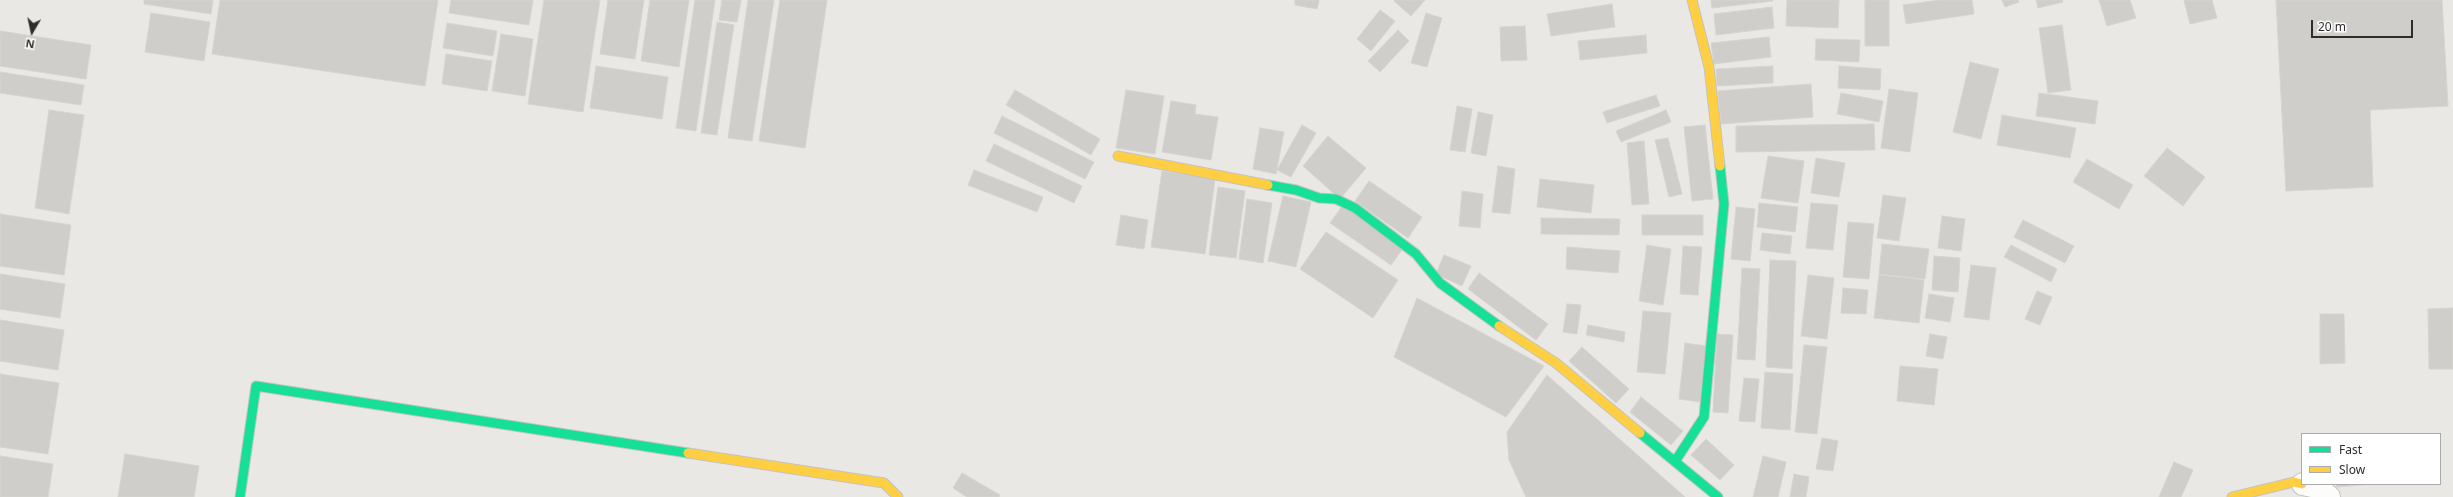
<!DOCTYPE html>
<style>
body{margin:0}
#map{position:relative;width:2453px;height:497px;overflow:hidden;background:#eae8e4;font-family:"Noto Sans",sans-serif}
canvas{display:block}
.legend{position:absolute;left:2301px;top:433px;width:140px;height:52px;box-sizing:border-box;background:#fff;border:1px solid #ababab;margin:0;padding:5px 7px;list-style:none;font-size:12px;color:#2d2d2d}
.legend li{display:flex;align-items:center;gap:8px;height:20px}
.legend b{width:20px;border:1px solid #ababab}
.north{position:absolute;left:12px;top:12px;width:40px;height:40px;-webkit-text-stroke:3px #fff;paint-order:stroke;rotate:189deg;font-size:11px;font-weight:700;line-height:16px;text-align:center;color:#2d2d2d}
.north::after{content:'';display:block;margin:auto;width:14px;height:18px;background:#2d2d2d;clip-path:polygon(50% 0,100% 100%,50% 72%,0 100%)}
.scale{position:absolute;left:2311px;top:20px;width:102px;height:18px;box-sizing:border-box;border:2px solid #2d2d2d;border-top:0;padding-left:5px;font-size:12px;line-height:14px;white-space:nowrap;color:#2d2d2d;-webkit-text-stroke:3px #fff;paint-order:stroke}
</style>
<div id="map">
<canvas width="2453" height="497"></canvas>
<ul class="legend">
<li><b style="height:5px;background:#16e098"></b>Fast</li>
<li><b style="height:5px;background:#ffcf43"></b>Slow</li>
</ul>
<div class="north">N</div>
<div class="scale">20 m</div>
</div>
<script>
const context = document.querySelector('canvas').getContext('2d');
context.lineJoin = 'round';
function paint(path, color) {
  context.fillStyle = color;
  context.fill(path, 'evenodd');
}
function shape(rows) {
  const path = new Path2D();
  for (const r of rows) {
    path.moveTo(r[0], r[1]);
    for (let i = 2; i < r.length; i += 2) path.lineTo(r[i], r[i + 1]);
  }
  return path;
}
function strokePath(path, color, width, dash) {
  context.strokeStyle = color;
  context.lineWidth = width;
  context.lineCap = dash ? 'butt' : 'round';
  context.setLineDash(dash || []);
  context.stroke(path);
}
const building = shape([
 [144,0,213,0,211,14,144,4,144,0],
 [220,0,438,0,425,86,212,54,220,0],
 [451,0,533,0,529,25,449,13,451,0],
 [544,0,600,0,583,112,528,104,544,0],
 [608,0,644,0,635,59,600,54,608,0],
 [650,0,689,0,679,67,641,61,650,0],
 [695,0,715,0,696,131,676,128,695,0],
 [722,0,741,0,737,22,719,20,722,0],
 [748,0,774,0,752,141,728,138,748,0],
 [780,0,827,0,805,148,759,141,780,0],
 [1295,0,1319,0,1317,9,1295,5,1295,0],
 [1395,0,1425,0,1411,16,1394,1,1395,0],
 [1711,0,1773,0,1773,1,1712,8,1711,0],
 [1787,0,1839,0,1838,28,1786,26,1787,0],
 [1865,0,1889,0,1889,46,1865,46,1865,0],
 [1940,0,1972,0,1974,14,1906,24,1903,5,1940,0],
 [2002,0,2018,0,2019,2,2005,7,2002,0],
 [2036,0,2062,0,2063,2,2038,8,2036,0],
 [2099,0,2130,0,2136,18,2107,26,2099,0],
 [2184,0,2212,0,2217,18,2190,24,2184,0],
 [2276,0,2442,0,2448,106,2370,110,2373,187,2286,191,2276,0],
 [1612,4,1615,27,1551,36,1547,14,1612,4],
 [1772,7,1774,28,1716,35,1714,14,1772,7],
 [1380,10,1395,21,1371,51,1357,39,1380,10],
 [151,13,210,22,204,61,145,52,151,13],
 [1426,13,1442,18,1427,67,1411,63,1426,13],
 [717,22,734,25,717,135,701,133,717,22],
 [447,23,497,31,493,56,443,48,447,23],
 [2062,25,2071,90,2048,93,2039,28,2062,25],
 [1525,26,1527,60,1501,61,1500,27,1525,26],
 [1398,30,1409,41,1380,72,1368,61,1398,30],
 [0,31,91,45,86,79,0,66,0,31],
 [501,34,533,39,525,96,492,91,501,34],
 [1646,35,1647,53,1580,60,1578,41,1646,35],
 [1769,37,1771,57,1714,64,1711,43,1769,37],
 [1816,39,1860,40,1859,62,1815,60,1816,39],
 [446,54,492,61,487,91,442,84,446,54],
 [1970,62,1999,69,1981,139,1953,132,1970,62],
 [596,66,668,77,662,119,590,108,596,66],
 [1773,66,1773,83,1717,86,1716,69,1773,66],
 [1839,66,1881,69,1880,90,1838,88,1839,66],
 [0,72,84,85,81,105,0,93,0,72],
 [1811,84,1813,117,1721,124,1718,91,1811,84],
 [1889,89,1918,93,1910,152,1881,148,1889,89],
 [1015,90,1100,139,1091,155,1006,105,1015,90],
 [1126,90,1164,96,1155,154,1116,148,1126,90],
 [1841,93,1883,101,1879,122,1837,114,1841,93],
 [2039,93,2098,101,2095,124,2036,116,2039,93],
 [1656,95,1660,106,1607,123,1603,112,1656,95],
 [1171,101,1196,105,1195,114,1218,117,1211,160,1162,152,1171,101],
 [1457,106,1472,109,1465,152,1450,150,1457,106],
 [49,110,84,115,69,214,35,208,49,110],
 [1666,110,1671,122,1621,142,1616,131,1666,110],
 [1478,112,1493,115,1486,156,1471,153,1478,112],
 [2002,115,2076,128,2070,158,1997,145,2002,115],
 [1002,116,1094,162,1085,179,994,133,1002,116],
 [1874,124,1875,150,1736,152,1736,126,1874,124],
 [1302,125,1316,133,1291,177,1277,170,1302,125],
 [1705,125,1713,199,1692,201,1684,127,1705,125],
 [1260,128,1284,132,1276,174,1253,169,1260,128],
 [1328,136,1366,168,1340,199,1303,166,1328,136],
 [1668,138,1682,194,1669,197,1655,140,1668,138],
 [1644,141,1649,204,1632,205,1627,143,1644,141],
 [994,144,1082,186,1074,203,986,161,994,144],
 [2167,148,2205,177,2183,206,2144,176,2167,148],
 [1768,156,1804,161,1798,203,1761,198,1768,156],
 [1816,158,1845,163,1839,197,1811,193,1816,158],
 [2087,159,2133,185,2119,209,2073,182,2087,159],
 [1498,166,1515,169,1510,214,1492,212,1498,166],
 [974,170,1043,197,1037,212,968,185,974,170],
 [1162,171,1215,179,1205,254,1151,247,1162,171],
 [1540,179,1594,185,1591,213,1537,207,1540,179],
 [1369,181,1422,217,1408,238,1355,201,1369,181],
 [1218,187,1245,191,1236,258,1209,255,1218,187],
 [1462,191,1483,194,1480,228,1459,226,1462,191],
 [1883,195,1906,198,1899,241,1877,238,1883,195],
 [1283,196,1311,202,1296,267,1268,261,1283,196],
 [1247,199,1272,203,1263,263,1239,259,1247,199],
 [1759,203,1798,207,1795,232,1757,227,1759,203],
 [1811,203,1838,205,1833,250,1806,248,1811,203],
 [1343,205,1404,247,1391,265,1330,223,1343,205],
 [1736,207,1755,209,1750,261,1731,259,1736,207],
 [0,214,71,225,64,275,0,266,0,214],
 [1121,215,1148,220,1144,249,1116,245,1121,215],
 [1642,215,1703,215,1703,235,1642,235,1642,215],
 [1942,216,1965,219,1961,251,1938,248,1942,216],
 [1541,218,1620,219,1619,235,1541,234,1541,218],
 [2023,220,2074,246,2065,263,2014,237,2023,220],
 [1848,222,1874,224,1869,279,1843,277,1848,222],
 [1326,232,1398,280,1373,318,1300,269,1326,232],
 [1762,233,1792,236,1790,254,1760,250,1762,233],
 [1882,244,1929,249,1925,279,1879,274,1882,244],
 [1647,245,1671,249,1663,305,1639,301,1647,245],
 [2011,245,2057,269,2051,282,2004,257,2011,245],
 [1683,246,1702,247,1698,295,1680,294,1683,246],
 [1567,247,1620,251,1618,273,1566,269,1567,247],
 [1444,255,1471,266,1462,286,1436,274,1444,255],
 [1934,256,1960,258,1958,292,1932,290,1934,256],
 [1770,260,1796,261,1792,369,1766,367,1770,260],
 [1971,265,1996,268,1989,320,1964,317,1971,265],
 [1742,268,1760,269,1755,360,1737,359,1742,268],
 [1479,273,1548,324,1536,340,1468,289,1479,273],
 [0,274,65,284,60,318,0,309,0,274],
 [1808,275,1834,278,1827,339,1801,336,1808,275],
 [1879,275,1924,280,1919,323,1874,318,1879,275],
 [1843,288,1868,290,1866,314,1841,313,1843,288],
 [2037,291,2052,297,2040,325,2025,319,2037,291],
 [1929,294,1954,298,1950,322,1925,318,1929,294],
 [1417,298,1544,366,1506,417,1394,357,1417,298],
 [1567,304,1581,305,1577,334,1563,332,1567,304],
 [2453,308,2453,369,2429,369,2428,309,2453,308],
 [1643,311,1671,313,1665,374,1637,372,1643,311],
 [2320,314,2344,314,2345,363,2320,364,2320,314],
 [0,320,64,330,58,370,0,361,0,320],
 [1588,325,1625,332,1624,342,1586,335,1588,325],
 [1717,334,1733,335,1728,413,1713,412,1717,334],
 [1930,334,1947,337,1943,359,1926,356,1930,334],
 [1685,343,1706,346,1700,402,1679,399,1685,343],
 [1804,345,1827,347,1817,434,1795,432,1804,345],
 [1582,347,1629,389,1616,403,1569,361,1582,347],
 [1900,366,1938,369,1934,405,1897,401,1900,366],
 [1765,372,1793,374,1790,430,1761,428,1765,372],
 [0,374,59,383,48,454,0,447,0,374],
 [1547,375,1685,497,1526,497,1509,460,1507,432,1547,375],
 [1744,378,1759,379,1755,422,1739,421,1744,378],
 [1641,397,1683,431,1671,445,1630,412,1641,397],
 [1822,438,1838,441,1833,471,1816,469,1822,438],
 [1706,439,1734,465,1720,480,1691,455,1706,439],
 [125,454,199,466,194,497,118,497,125,454],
 [0,456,53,464,48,497,0,497,0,456],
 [1763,456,1786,462,1778,497,1753,497,1763,456],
 [2174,462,2193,470,2181,497,2159,497,2174,462],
 [962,473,1000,495,999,497,967,497,953,488,962,473],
 [1794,474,1809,477,1806,497,1790,497,1794,474],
 [2336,484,2371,484,2337,487,2336,484]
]);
paint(building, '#cfceca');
strokePath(building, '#d5d4cf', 1);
const street = shape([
 [2303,484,2317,487,2329,497]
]);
const fast = shape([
 [1268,185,1296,190,1319,198,1336,199,1355,208,1416,254,1440,283,1499,326],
 [1640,433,1718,497],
 [1676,460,1704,417,1724,204,1720,166],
 [240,497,256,386,688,453]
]);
const slow = shape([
 [1692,0,1709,67,1720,166],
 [1118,156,1268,185],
 [1499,326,1556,363,1640,433],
 [688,453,884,483,898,497],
 [2232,497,2294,482,2302,484]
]);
strokePath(street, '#c4c3c3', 24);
strokePath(fast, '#c4c3c3', 11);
strokePath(slow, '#c4c3c3', 11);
strokePath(street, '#fcfcfb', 22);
strokePath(fast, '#16e098', 9);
strokePath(slow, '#ffcf43', 9);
</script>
